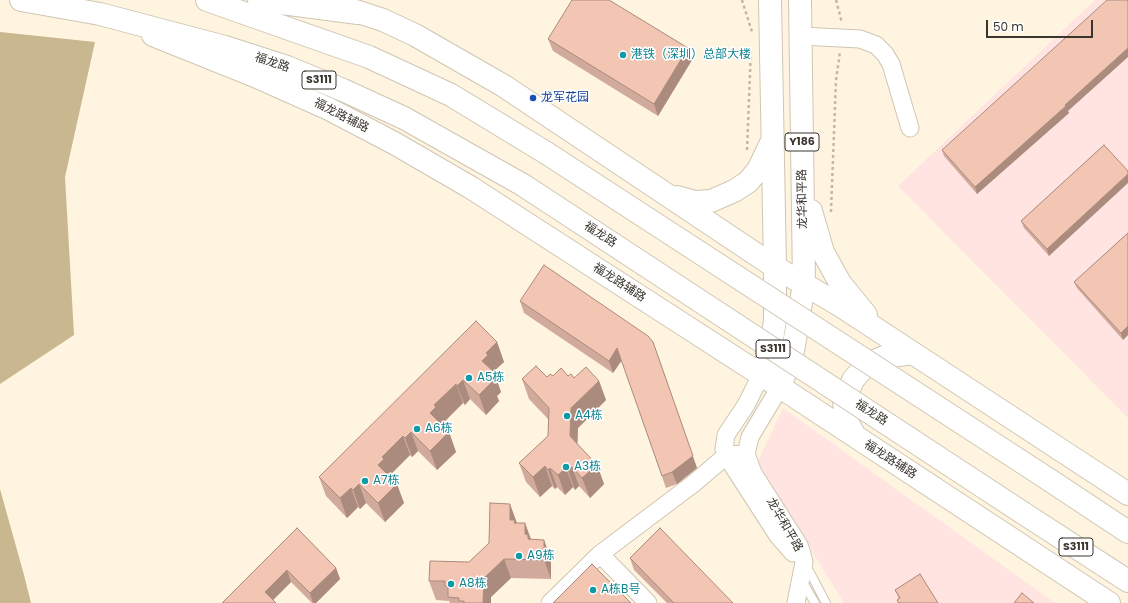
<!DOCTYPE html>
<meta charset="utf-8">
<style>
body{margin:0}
#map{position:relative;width:1128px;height:603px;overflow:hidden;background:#fef4e0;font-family:Poppins,sans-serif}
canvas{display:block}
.scale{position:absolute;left:986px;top:20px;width:107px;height:18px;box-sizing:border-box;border:2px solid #39362e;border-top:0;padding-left:5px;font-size:12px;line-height:14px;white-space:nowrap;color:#39362e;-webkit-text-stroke:3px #fff;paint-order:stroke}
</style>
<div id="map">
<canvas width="1128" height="603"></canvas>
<div class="scale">50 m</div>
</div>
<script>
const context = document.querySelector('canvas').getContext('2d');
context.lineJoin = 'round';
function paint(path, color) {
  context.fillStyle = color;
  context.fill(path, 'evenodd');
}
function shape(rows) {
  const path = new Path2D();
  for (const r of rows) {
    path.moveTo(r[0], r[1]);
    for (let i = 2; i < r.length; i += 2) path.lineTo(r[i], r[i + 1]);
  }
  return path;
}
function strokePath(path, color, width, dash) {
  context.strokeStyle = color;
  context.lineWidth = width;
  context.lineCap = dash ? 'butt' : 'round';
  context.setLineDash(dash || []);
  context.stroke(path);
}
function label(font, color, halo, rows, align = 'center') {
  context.font = font + ' Poppins,"Noto Sans SC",sans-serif';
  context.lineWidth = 3;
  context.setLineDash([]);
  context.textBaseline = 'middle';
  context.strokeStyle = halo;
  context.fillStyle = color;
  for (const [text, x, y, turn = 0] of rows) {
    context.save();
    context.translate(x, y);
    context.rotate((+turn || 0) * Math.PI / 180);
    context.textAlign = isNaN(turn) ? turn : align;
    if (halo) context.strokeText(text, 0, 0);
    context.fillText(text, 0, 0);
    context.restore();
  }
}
paint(shape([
 [1095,0,1128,0,1128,418,898,186],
 [783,408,1055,603,844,603,757,463]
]), '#ffe4e1');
paint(shape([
 [0,32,95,42,65,177,74,335,0,384],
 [0,489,24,575,31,603,0,603]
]), '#c9b78f');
const lane = shape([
 [806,565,826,603],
 [802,581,815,603]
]);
const street = shape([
 [801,36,860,39,876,45,885,54,891,64,910,128],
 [761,375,746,405,726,435,724,449,731,463,778,536,793,553],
 [780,387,750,437,746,454,753,473,799,545,802,554,804,562,796,603],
 [600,554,648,603],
 [550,603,600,554,693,484,727,455,746,454]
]);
const primary = shape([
 [340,6,383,20,415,35,504,86,775,267,841,306,1128,494],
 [153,35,255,76,329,109,394,143,470,187,780,387,1109,603],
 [677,197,695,202,711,201,734,191,748,182,758,170,771,143],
 [811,211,823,252,840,283,866,315],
 [761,375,770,352,775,320,775,267,770,0],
 [780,387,793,351,804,284,800,0],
 [855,436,846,420,844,401,853,380,866,365,884,357,913,353]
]);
const highway = shape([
 [21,0,100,14,225,47,287,67,343,90,404,118,523,185],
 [207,0,369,57,451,95,548,154],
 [259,0,358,13],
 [1048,479,1128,532],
 [1023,513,1128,581]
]);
strokePath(lane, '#cfc6b2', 10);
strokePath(street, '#cfc6b2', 19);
strokePath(primary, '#cfc6b2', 24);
strokePath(highway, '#cfc6b2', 24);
strokePath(shape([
 [742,0,752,32],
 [836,0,842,23],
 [747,150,751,49],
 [831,212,836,80,840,52]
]), '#c1b9a8', 2.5, [3, 3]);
strokePath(lane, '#fff', 8);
strokePath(street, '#fff', 17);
strokePath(primary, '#fff', 22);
strokePath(highway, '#fff', 22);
const highwayBridge = shape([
 [548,154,1048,479],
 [523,185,1023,513]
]);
strokePath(highwayBridge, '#cfc6b2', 24, []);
strokePath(highwayBridge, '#fff', 22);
paint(shape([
 [548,39,692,60,658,116,553,51],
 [1068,111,1069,113,977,194,944,156,942,150],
 [1104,145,1049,256,1024,228,1021,221],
 [1128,233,1123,340,1077,288,1074,282],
 [520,301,648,336,697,468,677,484,666,488,622,360,613,373,524,313],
 [497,342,504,362,494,371,495,375,501,392,497,396,499,401,486,415,470,399,465,405,463,403,442,424,443,426,449,432,456,452,437,470,418,451,412,457,410,455,390,475,404,503,385,522,366,503,360,509,358,507,347,518,326,496,319,477],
 [553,376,568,376,599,381,606,400,578,428,577,444,597,465,604,484,590,498,579,486,575,490,573,487,565,495,557,487,555,489,552,486,540,497,526,482,519,463,548,436,548,419,529,399,522,379,547,377],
 [517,523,525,523,531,539,551,559,551,579,511,578,491,597,491,603,450,603,449,601,436,600,429,581,469,562],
 [297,528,336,568,340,579,316,603,312,603,291,582,273,600,222,603],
 [630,558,733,603,667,603,634,570],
 [895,590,938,603,898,603,897,600,899,599]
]), '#d1aa9b');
paint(shape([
 [688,48,692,60,658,116,654,104],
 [1128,48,1128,57,1068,111,1069,113,977,194,975,187,1065,105],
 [1128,174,1128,183,1049,256,1047,249],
 [1128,326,1128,335,1123,340,1121,333],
 [497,342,504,362,494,371,495,375,501,392,497,396,499,401,486,415,479,395,482,361,486,353],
 [653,342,697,468,677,484,672,472],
 [617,348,622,360,613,373,609,361],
 [463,380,470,399,465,405,457,386],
 [599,381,606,400,578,428,577,456,570,436,571,408],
 [456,384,463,403,442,424,443,426,430,413,434,405],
 [411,432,418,451,412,457,405,438],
 [449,432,456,452,437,470,430,451],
 [403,436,410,455,390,475,391,479,378,465,382,457],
 [597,465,604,484,590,498,582,478],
 [545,466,552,486,540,497,533,477],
 [572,467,579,486,575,490,568,470],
 [550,468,557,487,555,489,548,470],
 [566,468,573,487,565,495,558,475],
 [359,484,366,503,360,509,353,490],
 [397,484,404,503,385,522,378,503],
 [351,488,358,507,347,518,340,498],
 [510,504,517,523,517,527,510,520],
 [525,523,532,543,532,554,525,534],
 [544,540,551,559,551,579,544,560],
 [504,559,511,578,491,597,491,603,483,603,484,578],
 [336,568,340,579,316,603,313,603,310,593],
 [287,570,291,582,270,603,265,592]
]), '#aa8b7e');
const building = shape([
 [572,0,609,0,688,48,654,104,548,39,572,0],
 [1107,0,1128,0,1128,48,1065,105,1066,106,975,187,942,150,1107,0],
 [1104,145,1128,171,1128,174,1047,249,1021,221,1104,145],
 [1128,233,1128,326,1121,333,1074,282,1128,233],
 [544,265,648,336,653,342,693,456,672,472,662,476,617,348,609,361,520,301,544,265],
 [476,321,497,342,486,353,488,355,482,361,494,372,488,378,492,382,479,395,463,380,457,386,456,384,434,405,436,407,430,413,449,432,430,451,411,432,405,438,403,436,382,457,384,459,378,465,397,484,378,503,359,484,353,490,351,488,340,498,319,477,476,321],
 [536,366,547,377,550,374,553,376,561,368,568,376,571,374,574,378,586,367,599,381,571,408,570,436,597,465,582,478,572,467,568,470,566,468,558,475,550,468,548,470,545,466,533,477,519,463,548,436,549,408,522,379,536,366],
 [490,503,510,504,510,520,515,520,514,523,525,523,525,534,528,535,528,539,544,540,544,560,504,559,484,578,483,603,464,603,464,601,459,601,459,598,448,597,448,586,445,586,445,581,429,581,430,561,469,562,489,543,490,503],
 [297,528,336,568,310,593,287,570,265,592,276,603,222,603,297,528],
 [660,528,733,603,674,603,630,558,660,528],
 [592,564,631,603,553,603,592,564],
 [920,574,938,603,899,603,897,600,900,598,895,590,920,574],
 [1022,593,1034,603,1014,603,1022,593]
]);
paint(building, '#f3c6b4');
strokePath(building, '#aa8b7e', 1);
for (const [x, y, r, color] of [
 [623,55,4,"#0f9aa8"],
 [533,98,4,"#1a4fb4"],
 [469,378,4,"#0f9aa8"],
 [567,416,4,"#0f9aa8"],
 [417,429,4,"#0f9aa8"],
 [566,467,4,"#0f9aa8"],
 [365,481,4,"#0f9aa8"],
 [519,556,4,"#0f9aa8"],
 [451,584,4,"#0f9aa8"],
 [593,590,4,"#0f9aa8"]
]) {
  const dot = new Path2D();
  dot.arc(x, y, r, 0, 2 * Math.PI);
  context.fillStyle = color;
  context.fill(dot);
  strokePath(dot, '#fff', 1.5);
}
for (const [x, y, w] of [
 [319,80,34],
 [802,142,34],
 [773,349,34],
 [1076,547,34]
]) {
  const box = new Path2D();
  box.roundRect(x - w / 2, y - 9, w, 18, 3);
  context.fillStyle = '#fff';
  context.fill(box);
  strokePath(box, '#39362e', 1);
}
label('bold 11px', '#39362e', null, [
 ["S3111",319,80],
 ["Y186",802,142],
 ["S3111",773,349],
 ["S3111",1076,547]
]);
label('12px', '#0d838f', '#fff', [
 ["港铁（深圳）总部大楼",631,55],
 ["A5栋",477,378],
 ["A4栋",575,416],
 ["A6栋",425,429],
 ["A3栋",574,467],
 ["A7栋",373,481],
 ["A9栋",527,556],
 ["A8栋",459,584],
 ["A栋B号",601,590]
], 'left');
label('12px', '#39362e', '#fff', [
 ["福龙路",272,63,19],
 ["福龙路辅路",341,116,27],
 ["龙华和平路",803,199,-91],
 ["福龙路",600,235,33],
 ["福龙路辅路",619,283,33],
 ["福龙路",871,413,33],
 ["福龙路辅路",890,460,33],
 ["龙华和平路",784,525,60]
]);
label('12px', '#164399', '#fff', [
 ["龙军花园",541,98]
], 'left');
</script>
